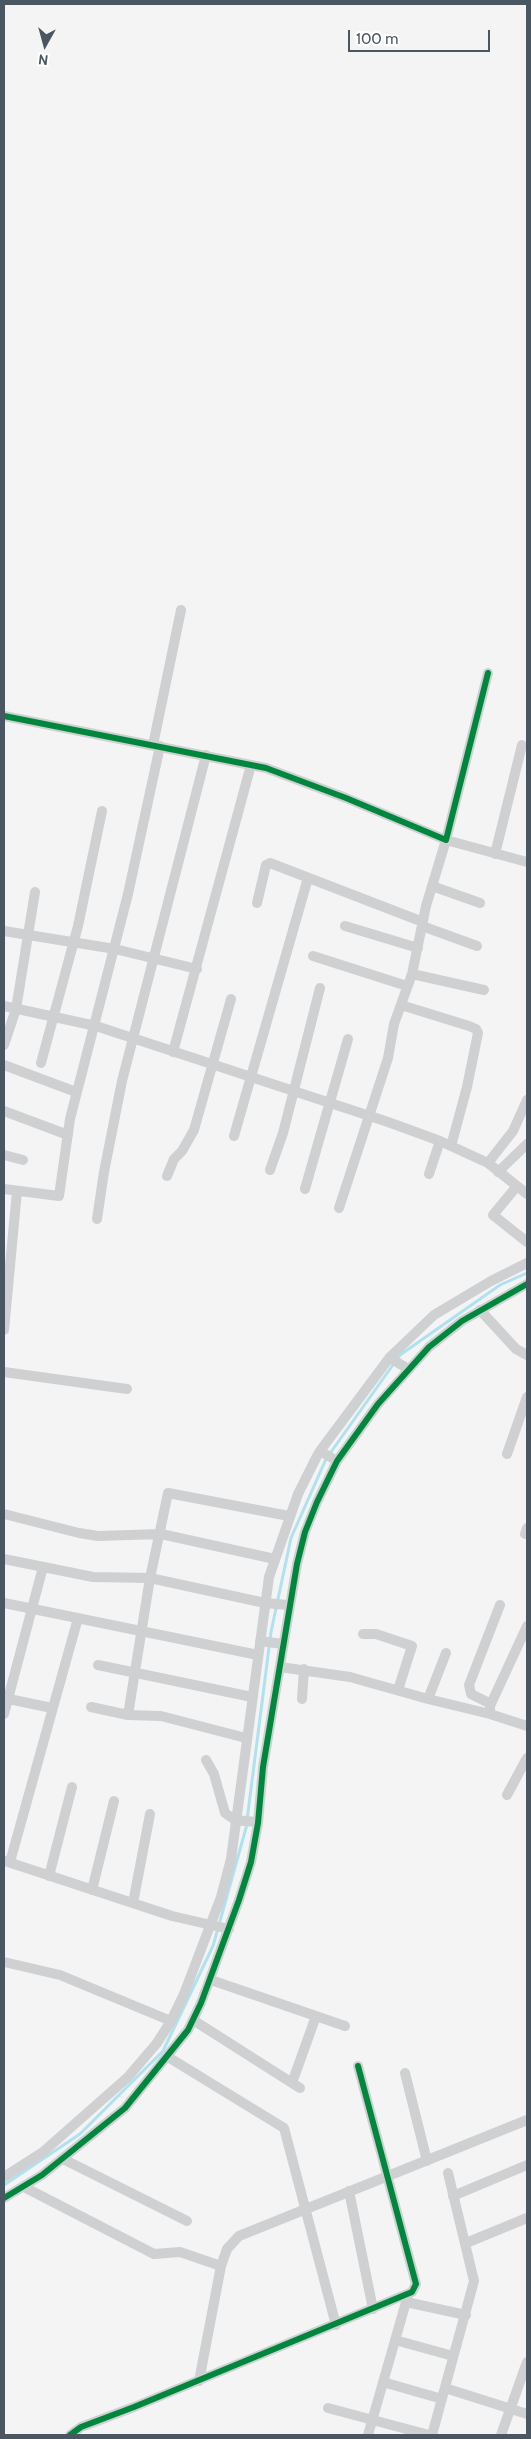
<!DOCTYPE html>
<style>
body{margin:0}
#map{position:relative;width:531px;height:2439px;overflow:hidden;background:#f4f4f4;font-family:Cabin,sans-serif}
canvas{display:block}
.frame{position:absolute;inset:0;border:5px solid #4a5661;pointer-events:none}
.north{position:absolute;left:20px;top:20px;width:50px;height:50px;-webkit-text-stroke:4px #fff;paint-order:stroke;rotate:187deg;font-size:14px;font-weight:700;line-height:20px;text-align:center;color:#4a5661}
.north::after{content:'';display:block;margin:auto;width:18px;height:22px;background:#4a5661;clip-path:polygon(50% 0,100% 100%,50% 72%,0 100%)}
.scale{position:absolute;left:348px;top:30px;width:142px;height:22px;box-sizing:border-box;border:2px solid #4a5661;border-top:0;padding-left:6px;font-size:15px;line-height:18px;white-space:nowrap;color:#4a5661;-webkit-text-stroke:4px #fff;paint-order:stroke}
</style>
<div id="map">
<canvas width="531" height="2439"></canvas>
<div class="frame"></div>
<div class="north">N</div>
<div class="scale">100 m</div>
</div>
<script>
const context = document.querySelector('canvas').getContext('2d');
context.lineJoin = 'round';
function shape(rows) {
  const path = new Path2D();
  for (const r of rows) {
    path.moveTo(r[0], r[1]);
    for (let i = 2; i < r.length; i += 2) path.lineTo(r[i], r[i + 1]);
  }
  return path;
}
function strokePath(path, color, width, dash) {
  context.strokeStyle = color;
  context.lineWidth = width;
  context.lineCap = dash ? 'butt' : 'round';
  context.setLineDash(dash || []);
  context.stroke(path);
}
strokePath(shape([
 [4,2185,80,2134,163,2051,213,1946,246,1828,271,1632,291,1538,326,1459,400,1355,500,1285,527,1273]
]), '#aee2f0', 3);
strokePath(shape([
 [4,716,266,768,346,798,446,840,488,673],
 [153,745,181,610],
 [495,854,522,745],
 [432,886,480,903],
 [257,903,266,865,270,863,423,922],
 [345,926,418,948],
 [422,926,477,946],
 [4,931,115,949,197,969],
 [313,956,407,986],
 [412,974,484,990],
 [401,1005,469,1026,476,1029,478,1033,467,1087,451,1146],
 [4,1006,96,1026,388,1122,440,1141,488,1163,527,1194],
 [4,1045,16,1009,35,892],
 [173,1052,251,765],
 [41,1063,78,926,102,811],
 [4,1065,76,1092],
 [4,1111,68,1135],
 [234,1136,308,878],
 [4,1155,23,1160],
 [488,1163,513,1131,527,1100],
 [270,1170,283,1133,320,988],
 [498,1172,527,1144],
 [429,1174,440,1141],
 [167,1176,174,1159,182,1151,194,1130,231,999],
 [517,1186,493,1215,527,1242],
 [4,1189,59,1196,70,1119,128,894,160,746],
 [305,1189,348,1039],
 [339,1208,388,1058,394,1024,412,974,426,906,446,840,527,862],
 [97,1219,104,1172,122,1081,206,755],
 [480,1310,516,1349,527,1355],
 [4,1330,17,1191],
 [392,1359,408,1369],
 [4,1372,127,1389],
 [320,1451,390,1357,434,1315,491,1281,527,1263],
 [507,1454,527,1397],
 [4,1514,79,1533,98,1536,161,1534,275,1559],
 [525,1534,527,1528],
 [4,1559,93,1577,150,1578,265,1603,288,1605],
 [4,1603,258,1655],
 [363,1634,376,1634,412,1646,398,1690],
 [260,1641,283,1644],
 [98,1665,252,1697],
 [280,1667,350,1677,428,1699,490,1714,527,1726],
 [4,1698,52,1708],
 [302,1699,304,1669],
 [428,1699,446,1653],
 [491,1704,471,1694,469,1685,500,1605],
 [91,1707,128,1715,161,1716,246,1738],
 [490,1710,490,1706,527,1626],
 [4,1714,43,1567],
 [128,1715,150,1578,168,1493,289,1516],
 [206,1760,214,1774,225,1813,235,1820,256,1822],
 [507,1795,527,1758],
 [5,1861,172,1916,229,1929],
 [10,1862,78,1618],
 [49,1876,72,1787],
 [92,1890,114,1801],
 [133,1903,150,1814],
 [4,1962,60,1975,171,2021],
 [211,1980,345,2026],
 [193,2020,300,2088],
 [168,2057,284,2128,336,2325],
 [405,2073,427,2161],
 [292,2083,316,2016],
 [63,2159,187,2221],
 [4,2177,43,2152,128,2077,157,2043,171,2021,184,1994,221,1897,231,1859,269,1577,298,1494,317,1456,320,1451,337,1461],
 [24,2187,154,2254,180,2252,221,2266],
 [349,2191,373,2309],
 [453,2196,527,2165],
 [4,2198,42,2175,125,2108,188,2030,201,2003,239,1900,251,1862,258,1823,263,1767,297,1564,305,1532,317,1502,337,1461,378,1404,429,1347,462,1321,527,1284],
 [466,2243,527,2218],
 [406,2302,466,2315],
 [395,2340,453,2356],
 [199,2381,221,2266,227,2249,239,2236,527,2120],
 [383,2382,442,2399],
 [445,2388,527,2414],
 [328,2408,429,2435],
 [70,2435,81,2427,134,2407,412,2292,416,2284,358,2066],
 [368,2435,408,2295],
 [432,2435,474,2281,448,2173],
 [501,2435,527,2362]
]), '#ced0d2', 10);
strokePath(shape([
 [4,716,266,768,346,798,446,840,488,673],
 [4,2198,42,2175,125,2108,188,2030,201,2003,239,1900,251,1862,258,1823,263,1767,297,1564,305,1532,317,1502,337,1461,378,1404,429,1347,462,1321,527,1284],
 [70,2435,81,2427,134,2407,412,2292,416,2284,358,2066]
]), '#00873e', 6);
</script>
